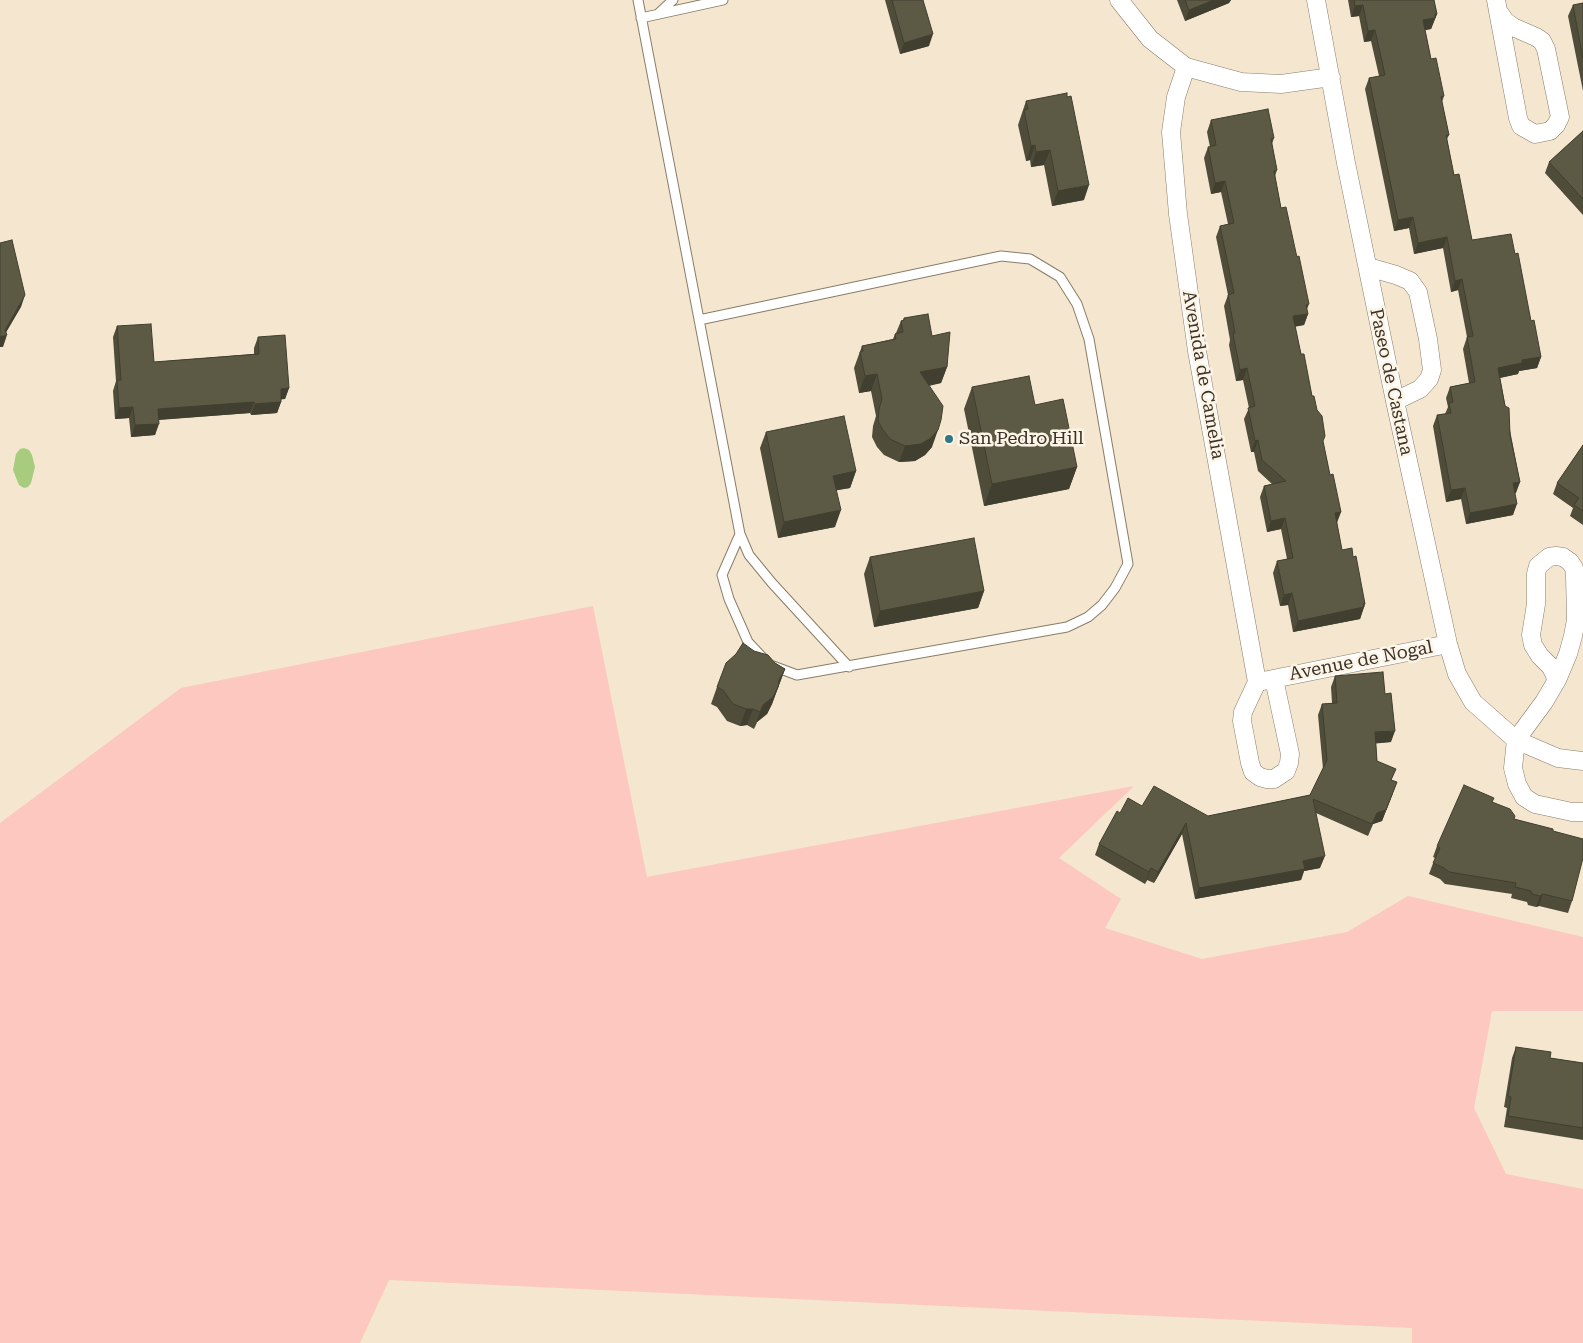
<!DOCTYPE html>
<style>
body{margin:0}
canvas{display:block;background:#f4e6cf}
</style>
<canvas width="1583" height="1343"></canvas>
<script>
const context = document.querySelector('canvas').getContext('2d');
context.lineJoin = 'round';
function paint(path, color) {
  context.fillStyle = color;
  context.fill(path, 'evenodd');
}
function shape(rows) {
  const path = new Path2D();
  for (const r of rows) {
    path.moveTo(r[0], r[1]);
    for (let i = 2; i < r.length; i += 2) path.lineTo(r[i], r[i + 1]);
  }
  return path;
}
function strokePath(path, color, width, dash) {
  context.strokeStyle = color;
  context.lineWidth = width;
  context.lineCap = dash ? 'butt' : 'round';
  context.setLineDash(dash || []);
  context.stroke(path);
}
function label(font, color, halo, rows, align = 'center') {
  context.font = font + ' "Roboto Serif",serif';
  context.lineWidth = 5;
  context.setLineDash([]);
  context.textBaseline = 'middle';
  context.strokeStyle = halo;
  context.fillStyle = color;
  for (const [text, x, y, turn = 0] of rows) {
    context.save();
    context.translate(x, y);
    context.rotate((+turn || 0) * Math.PI / 180);
    context.textAlign = isNaN(turn) ? turn : align;
    if (halo) context.strokeText(text, 0, 0);
    context.fillText(text, 0, 0);
    context.restore();
  }
}
paint(shape([
 [593,606,647,877,1134,786,1059,858,1121,899,1105,928,1202,959,1347,932,1408,896,1583,937,1583,1011,1492,1011,1474,1108,1506,1174,1583,1189,1583,1343,1412,1343,1412,1328,389,1280,360,1343,0,1343,0,823,181,688]
]), '#fcc8bf');
paint(shape([
 [24,448,29,450,32,455,35,467,31,483,28,487,24,488,19,485,13,470,16,454,20,449]
]), '#a7cc7d');
const service = shape([
 [638,0,740,534,749,555,772,583,849,667],
 [658,14,673,0],
 [641,18,723,0],
 [699,320,1001,256,1030,259,1060,277,1077,304,1089,339,1128,564,1115,588,1102,605,1088,617,1067,627,797,675,773,666],
 [740,534,722,575,729,599,748,642,763,658]
]);
const minor = shape([
 [1119,0,1150,39,1186,67,1241,82,1281,84,1331,77],
 [1316,0,1346,163,1395,401,1448,644,1457,674,1473,702,1516,740,1558,758,1583,761],
 [1496,0,1498,11,1518,118,1521,126,1535,134,1550,131,1556,125,1560,117,1546,49,1542,41,1536,37,1513,27,1505,21,1498,11],
 [1186,67,1176,97,1171,132,1178,214,1197,351,1257,682],
 [1368,267,1396,275,1410,281,1418,292,1428,339,1432,370,1429,379,1420,389,1395,401],
 [1557,680,1551,667,1540,656,1533,645,1531,635,1536,604,1536,574,1538,566,1549,557,1556,556,1563,557,1570,562,1574,568,1575,575,1576,620,1573,636,1568,654,1557,680,1544,702,1516,740,1513,768,1517,784,1524,797,1535,804,1572,812,1583,812],
 [1263,681,1448,644],
 [1257,682,1243,712,1242,721,1250,763,1253,772,1260,777,1267,779,1274,779,1286,771,1289,763,1290,754,1274,679]
]);
strokePath(service, '#8a7d68', 11);
strokePath(minor, '#8a7d68', 19);
strokePath(service, '#fff', 9);
strokePath(minor, '#fff', 18);
paint(shape([
 [885,0,923,0,929,46,900,54],
 [1177,0,1231,0,1229,3,1185,21],
 [1348,0,1434,0,1437,14,1431,29,1425,30,1431,59,1444,96,1442,102,1449,135,1447,139,1454,175,1472,240,1515,254,1531,321,1541,357,1537,368,1519,371,1518,374,1500,378,1520,482,1515,493,1513,515,1466,524,1461,499,1446,502,1433,426,1437,415,1445,414,1448,407,1446,398,1450,387,1469,383,1463,349,1467,337,1458,290,1451,292,1443,248,1414,254,1409,228,1394,231,1365,89,1369,78,1379,76,1371,41,1364,42,1359,16,1351,17],
 [1583,3,1583,91,1568,16,1573,5],
 [1026,101,1084,200,1052,206,1044,165,1031,167,1030,160,1026,161,1018,125],
 [1211,120,1274,138,1272,144,1277,170,1275,176,1281,208,1308,314,1304,325,1295,326,1301,354,1312,396,1323,442,1330,475,1341,512,1337,523,1342,550,1365,604,1360,619,1293,632,1288,605,1280,606,1273,573,1277,561,1287,559,1281,529,1267,532,1260,497,1264,486,1272,484,1258,471,1254,452,1251,452,1244,419,1249,408,1243,380,1236,381,1229,345,1230,340,1224,306,1228,295,1216,237,1220,226,1228,224,1221,192,1211,194,1204,158,1208,147,1210,147,1207,132],
 [1583,131,1583,215,1545,173,1549,162],
 [904,318,932,336,947,367,941,383,929,386,932,447,925,455,915,461,899,462,884,455,877,447,872,437,873,426,876,416,871,391,859,393,854,368,862,346,893,339,895,334,896,333,901,321,903,320],
 [117,326,154,362,254,354,254,348,258,337,289,388,285,399,281,399,281,402,277,413,251,415,250,413,159,420,155,435,131,437,129,418,115,419,113,391,116,381,113,337],
 [972,387,1035,405,1077,467,1069,489,984,506,964,409],
 [766,432,856,471,850,488,836,490,835,527,778,538,760,448],
 [1583,445,1583,525,1570,516,1573,508,1553,494,1557,483],
 [870,557,984,591,978,608,874,627,864,574],
 [736,654,775,663,785,669,772,704,767,714,757,722,754,729,747,725,740,726,727,721,717,707,711,704,717,687],
 [1335,676,1385,694,1391,742,1376,743,1377,761,1392,780,1393,793,1382,821,1373,824,1368,836,1316,813,1320,868,1304,871,1301,880,1195,899,1182,834,1154,883,1147,880,1145,884,1095,855,1099,844,1120,813,1142,806,1208,816,1310,795,1323,769,1318,715,1322,704,1332,703,1331,687],
 [1492,802,1514,819,1553,831,1572,901,1568,913,1539,906,1536,907,1528,905,1527,902,1511,898,1512,894,1445,884,1440,879,1429,874,1435,858,1433,857,1437,846],
 [1516,1047,1550,1058,1583,1063,1583,1140,1504,1127,1507,1108,1504,1107,1512,1058]
]), '#4f4d3a');
paint(shape([
 [1214,0,1231,0,1229,3,1185,21,1189,10],
 [1363,5,1359,16,1351,17,1355,6],
 [1435,14,1437,14,1431,29,1419,31,1423,20],
 [1375,30,1371,41,1364,42,1368,31],
 [933,34,929,46,900,54,904,43],
 [1035,145,1030,160,1026,161,1031,146],
 [1050,150,1044,165,1031,167,1036,152],
 [1225,181,1221,192,1211,194,1215,183],
 [1089,185,1084,200,1052,206,1058,191],
 [1413,217,1409,228,1394,231,1398,220],
 [1447,237,1443,248,1414,254,1418,243],
 [1462,279,1458,290,1451,292,1455,281],
 [25,295,21,307,4,336,7,335,3,347,0,347,0,337,5,330],
 [1309,304,1305,314,1308,314,1304,325,1289,328,1293,316,1306,305],
 [1541,357,1537,368,1519,371,1518,374,1494,379,1498,368,1522,360],
 [947,367,941,383,914,388,920,372],
 [1247,368,1243,380,1236,381,1240,370],
 [877,374,871,391,859,393,865,376],
 [289,388,285,399,276,400,281,389],
 [254,402,250,413,154,420,158,409],
 [281,402,277,413,251,415,255,404],
 [133,407,129,418,115,419,119,408],
 [159,424,155,435,131,437,135,425],
 [938,430,932,447,925,455,915,461,899,462,905,446],
 [1258,440,1254,452,1251,452,1255,441],
 [1077,467,1069,489,984,506,992,484],
 [856,471,850,488,827,492,833,476],
 [1520,482,1516,493,1509,494,1513,483],
 [1465,488,1461,499,1446,502,1451,490],
 [1517,504,1513,515,1466,524,1470,513],
 [841,510,835,527,778,538,784,522],
 [1341,512,1336,523,1335,513],
 [1285,518,1281,529,1267,532,1271,521],
 [984,591,978,608,874,627,880,611],
 [1292,593,1288,605,1280,606,1284,595],
 [1365,604,1360,619,1293,632,1298,621],
 [785,669,772,704,767,714,757,722,754,729,760,712],
 [746,709,753,709,747,725,740,726],
 [1395,731,1391,742,1371,744,1375,732],
 [1397,782,1382,821,1373,824,1368,836,1377,813],
 [1186,823,1182,834,1154,883,1158,872],
 [1325,856,1320,868,1304,871,1301,880,1195,899,1199,888,1303,861],
 [1151,868,1147,880,1145,884,1149,872],
 [1543,894,1539,906,1536,907,1540,896]
]), '#403f30');
const building = shape([
 [892,0,923,0,933,34,904,43,892,0],
 [1185,0,1214,0,1189,10,1185,0],
 [1354,0,1434,0,1437,14,1435,14,1435,18,1423,20,1431,59,1436,58,1444,96,1441,97,1449,135,1446,135,1454,175,1459,174,1472,240,1511,234,1515,254,1518,253,1531,321,1534,320,1541,357,1522,360,1522,363,1498,368,1505,406,1509,408,1510,435,1520,482,1513,483,1517,504,1470,513,1465,488,1451,490,1437,415,1451,413,1449,403,1453,402,1450,387,1475,382,1467,337,1473,336,1462,279,1455,281,1447,237,1418,243,1413,217,1398,220,1369,78,1385,75,1375,30,1368,31,1363,5,1355,6,1354,0],
 [1583,3,1583,59,1573,5,1583,3],
 [1067,93,1067,97,1071,96,1089,185,1058,191,1050,150,1036,152,1035,145,1031,146,1024,110,1028,109,1026,101,1067,93],
 [1268,109,1274,138,1271,139,1277,170,1274,171,1281,208,1286,207,1296,253,1297,257,1299,256,1309,304,1306,305,1308,314,1293,316,1301,354,1304,354,1312,396,1314,396,1317,410,1322,416,1325,436,1323,441,1330,475,1333,474,1341,512,1335,513,1342,550,1352,548,1353,557,1356,556,1365,604,1363,604,1364,607,1298,621,1292,593,1284,595,1277,561,1293,558,1285,518,1271,521,1264,486,1286,481,1262,460,1258,440,1255,441,1248,408,1255,406,1247,368,1240,370,1233,334,1235,333,1228,295,1234,293,1220,226,1234,223,1225,181,1215,183,1208,147,1216,145,1211,120,1268,109],
 [1583,131,1583,199,1549,162,1583,131],
 [12,240,25,295,5,330,7,335,0,337,0,243,12,240],
 [928,314,932,336,950,332,947,367,920,372,943,406,941,420,938,430,931,438,921,444,905,446,890,439,883,430,878,421,879,409,882,399,877,374,865,376,860,352,863,351,862,346,896,339,895,334,903,332,901,321,904,320,904,318,928,314],
 [151,324,154,362,259,354,258,337,285,335,289,388,281,389,281,402,255,404,254,402,158,409,159,424,135,425,133,407,119,408,117,380,121,380,117,326,151,324],
 [1029,376,1035,405,1063,399,1077,467,992,484,972,387,1029,376],
 [844,416,856,471,833,476,841,510,784,522,766,432,844,416],
 [1583,445,1583,511,1574,505,1579,498,1557,483,1583,445],
 [974,538,984,591,880,611,870,557,974,538],
 [743,643,754,651,768,655,775,663,785,669,779,680,778,687,773,697,763,705,760,712,753,709,746,709,733,704,723,690,717,687,726,663,736,654,743,643],
 [1383,672,1385,694,1391,693,1395,731,1375,732,1377,761,1396,769,1391,780,1397,782,1386,810,1377,813,1372,824,1313,799,1325,856,1303,861,1305,869,1199,888,1186,823,1158,872,1151,868,1149,872,1099,844,1117,811,1120,813,1128,798,1142,806,1154,786,1208,816,1310,795,1327,760,1322,704,1337,703,1335,676,1383,672],
 [1464,785,1494,798,1492,802,1510,809,1515,816,1514,819,1553,829,1553,831,1583,839,1583,858,1572,901,1543,894,1540,896,1532,894,1531,891,1515,887,1516,883,1449,872,1444,868,1433,863,1440,848,1437,846,1464,785],
 [1516,1047,1551,1052,1550,1058,1583,1063,1583,1128,1508,1116,1511,1097,1508,1096,1516,1047]
]);
paint(building, '#5c5a44');
strokePath(building, '#403f30', 1);
for (const [x, y, r, color] of [
 [949,439,5,"#317980"]
]) {
  const dot = new Path2D();
  dot.arc(x, y, r, 0, 2 * Math.PI);
  context.fillStyle = color;
  context.fill(dot);
  strokePath(dot, '#fdf4e6', 2);
}
label('18px', '#383229', '#fdf4e6', [
 ["Avenida de Camelia",1203,375,80],
 ["Paseo de Castana",1391,382,78],
 ["Avenue de Nogal",1361,661,-11]
]);
label('18px', '#383229', '#fdf4e6', [
 ["San Pedro Hill",959,439]
], 'left');
</script>
